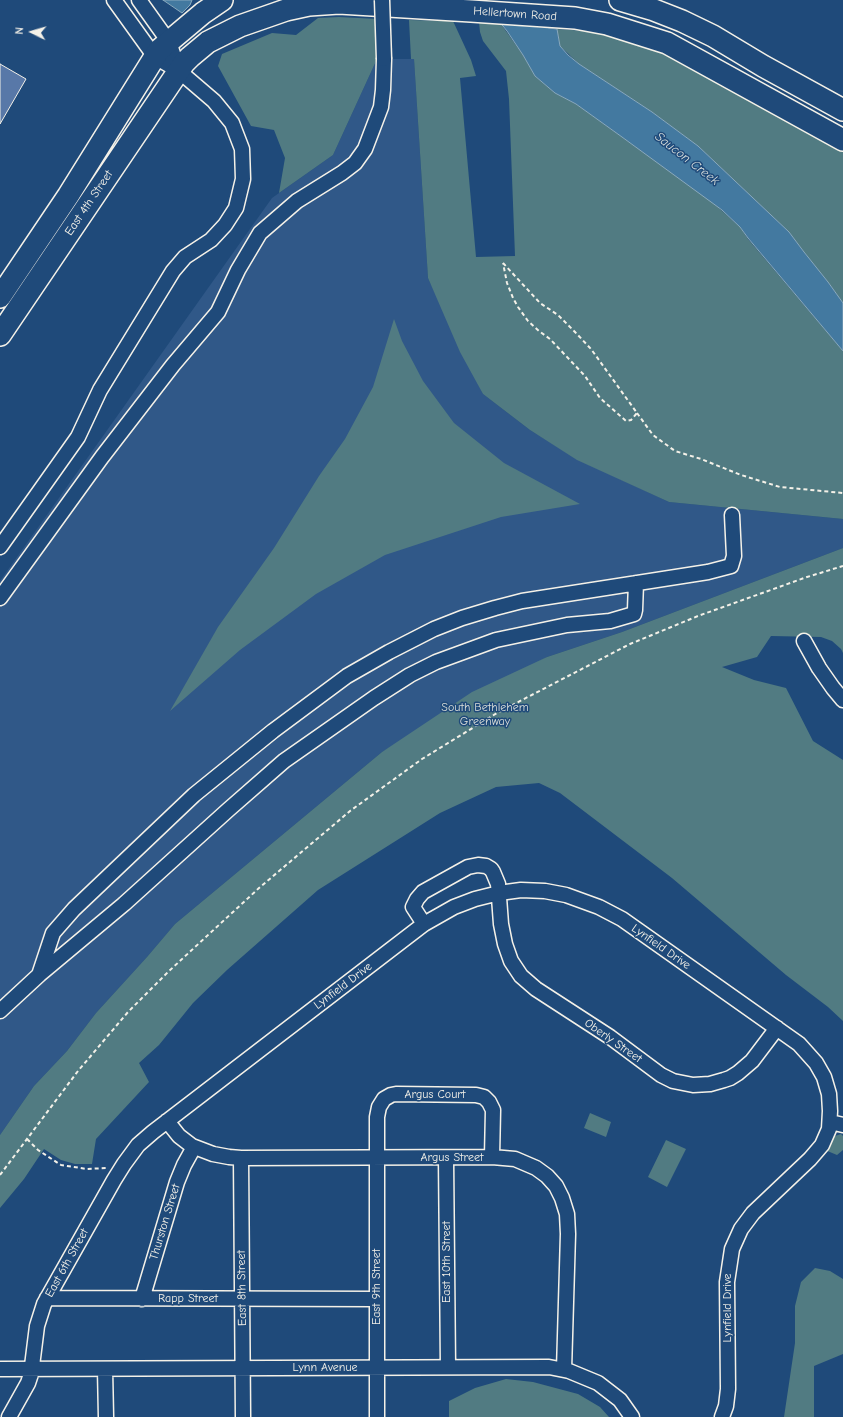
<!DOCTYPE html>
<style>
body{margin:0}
#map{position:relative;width:843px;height:1417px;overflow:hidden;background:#1f4a7a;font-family:"Comic Neue",sans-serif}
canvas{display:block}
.north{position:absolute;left:12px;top:12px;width:40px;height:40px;-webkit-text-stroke:3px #1f4a7a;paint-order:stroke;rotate:275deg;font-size:11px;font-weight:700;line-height:16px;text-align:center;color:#f4f1e8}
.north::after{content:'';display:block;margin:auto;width:14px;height:18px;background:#f4f1e8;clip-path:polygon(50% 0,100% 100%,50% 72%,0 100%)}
</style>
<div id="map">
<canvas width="843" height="1417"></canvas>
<div class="north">N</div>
</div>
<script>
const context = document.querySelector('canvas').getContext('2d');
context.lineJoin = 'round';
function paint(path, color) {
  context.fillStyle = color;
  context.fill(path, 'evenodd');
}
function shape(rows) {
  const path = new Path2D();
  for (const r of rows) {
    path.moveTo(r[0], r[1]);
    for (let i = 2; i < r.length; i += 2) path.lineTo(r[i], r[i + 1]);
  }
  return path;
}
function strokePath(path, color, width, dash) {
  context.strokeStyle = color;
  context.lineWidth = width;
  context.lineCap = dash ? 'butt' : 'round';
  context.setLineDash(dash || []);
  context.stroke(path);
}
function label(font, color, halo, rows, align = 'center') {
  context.font = font + ' "Comic Neue",sans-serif';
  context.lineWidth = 3;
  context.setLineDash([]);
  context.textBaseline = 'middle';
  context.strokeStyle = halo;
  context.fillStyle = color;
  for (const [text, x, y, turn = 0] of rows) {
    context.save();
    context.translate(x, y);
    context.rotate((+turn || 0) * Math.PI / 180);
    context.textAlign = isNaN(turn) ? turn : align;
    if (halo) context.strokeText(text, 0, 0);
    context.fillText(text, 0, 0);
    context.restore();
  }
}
paint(shape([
 [377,59,414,59,428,278,483,394,530,430,577,459,669,502,843,519,843,548,622,632,547,657,382,752,175,924,147,957,96,1013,67,1051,34,1086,0,1135,0,581,272,198,333,155]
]), '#305888');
paint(shape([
 [339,17,378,19,379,59,377,59,333,155,279,193,285,158,274,130,251,126,218,66,222,54,272,33,296,35,318,18],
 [409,20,453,21,471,60,476,76,460,78,476,257,515,256,509,99,506,71,483,41,480,32,479,22,501,24,523,55,535,76,555,93,576,104,710,200,740,227,748,239,843,351,843,519,669,502,577,460,530,430,483,394,460,352,428,278,414,59,411,59],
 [583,27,649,44,843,148,843,303,828,282,804,252,789,232,698,146,652,112,579,64,560,46,557,29,587,31],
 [394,319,402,341,423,381,454,423,504,463,580,504,501,517,385,555,316,594,240,650,170,711,218,627,274,548,319,476,345,439,373,387],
 [843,548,843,653,841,649,832,641,821,637,771,636,757,657,722,667,754,680,786,688,813,741,843,760,843,1021,828,1007,786,975,672,878,560,793,539,783,496,787,440,813,318,890,227,970,193,1003,159,1045,139,1063,149,1082,96,1139,92,1164,75,1164,61,1160,44,1149,24,1179,0,1208,0,1135,34,1086,67,1051,96,1013,147,957,175,924,382,752,472,692,547,657,622,632],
 [590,1113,611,1122,606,1137,584,1128],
 [841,1134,843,1136,843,1150,837,1155,825,1150,835,1136],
 [666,1140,686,1149,667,1187,648,1177],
 [815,1268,830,1271,843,1279,843,1354,814,1366,814,1417,784,1417,795,1343,795,1306,801,1282],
 [506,1379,533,1382,578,1394,600,1407,609,1417,449,1417,449,1401,475,1388]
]), '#517b82');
const water = shape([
 [163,0,192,0,190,5,182,13,163,0],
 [482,0,549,28,557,29,560,46,568,55,579,64,652,112,698,146,789,232,804,252,828,282,843,303,843,351,748,238,740,227,722,210,622,137,576,104,555,93,535,76,523,55,507,31,482,0]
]);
paint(water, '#4379a0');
strokePath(water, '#8aa9bd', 1);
paint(shape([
 [480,0,533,0,538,9,559,29,498,24]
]), '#1f4a7a');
const building = shape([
 [0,64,26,79,0,124,0,64]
]);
paint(building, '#5878a8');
strokePath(building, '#f4f1e8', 1);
const minor = shape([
 [139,0,169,42,179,71],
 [0,547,78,437,100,390,173,271,185,257,211,240,225,225,236,208,243,179,242,149,232,123,214,101,179,71,155,57,114,0],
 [0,598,102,457,173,365,218,312,238,270,260,233,297,201,342,173,355,163,365,149,381,107,383,90,384,59],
 [804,641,819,668,833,688,843,700],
 [424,924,413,907,417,899,423,892,468,867,478,865,486,866,491,869,493,872,498,884,501,924,505,944,511,961,521,976,536,989,610,1037,661,1075,673,1081,693,1085,710,1084,724,1080,730,1078,738,1073,752,1061,777,1028],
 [39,975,53,933,74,909,194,795,273,731,347,676,389,652,434,629,462,618,495,608,522,601,708,572,731,566,734,556,732,515],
 [0,1011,39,975,124,904,228,810,284,761,374,698,410,675,436,662,496,640,567,625,610,621,634,614,635,610,636,583],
 [167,1121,179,1136,192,1146,213,1154,229,1157,241,1158,492,1157,515,1159,536,1168,547,1176,556,1186,562,1198,567,1214,568,1234,564,1370],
 [830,1122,843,1125],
 [241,1158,243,1417],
 [446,1158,448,1367],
 [47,1298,377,1299],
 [142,1299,177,1182,184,1165,194,1147],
 [0,1369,549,1367,569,1371,598,1383,620,1400,632,1417],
 [105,1369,106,1417],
 [9,1417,28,1383,31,1374,37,1326,44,1304,114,1180,124,1164,138,1145,153,1132,424,924,454,907,475,899,499,893,521,890,545,891,566,895,599,907,622,919,799,1044,816,1063,824,1077,829,1094,830,1111,829,1129,822,1145,810,1159,753,1213,741,1229,732,1249,727,1282,728,1389,726,1406,722,1417],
 [377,1417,377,1117,379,1107,384,1099,391,1095,396,1094,476,1095,484,1097,489,1102,493,1110,492,1157]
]);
const highway = shape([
 [620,0,654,10,682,21,713,36,763,66,843,110],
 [0,297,68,196,159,50,203,13,222,0],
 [0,335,184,63,190,57,208,42,240,26,286,10,309,5,339,3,471,11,575,18,607,24,667,43,843,140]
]);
strokePath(minor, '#f4f1e8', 17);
strokePath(highway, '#f4f1e8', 24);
strokePath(shape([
 [503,263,540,303,558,315,575,332,591,349,637,413,631,420,626,421,600,398,585,376,550,339,539,331,528,321,518,307,513,298,507,283,503,263],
 [637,413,653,435,675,451,701,459,741,475,780,487,843,493],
 [27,1139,38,1150,61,1165,87,1169,106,1168],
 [0,1175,78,1071,128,1012,168,972,259,888,350,811,422,759,497,713,630,644,698,616,807,577,843,566]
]), '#f4f1e8', 2, [4, 3]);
strokePath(minor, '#1f4a7a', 14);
strokePath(highway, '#1f4a7a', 21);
const minorBridge = shape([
 [382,0,384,59]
]);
strokePath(minorBridge, '#f4f1e8', 17, []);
strokePath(minorBridge, '#1f4a7a', 14);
label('12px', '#f4f1e8', '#1f4a7a', [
 ["Hellertown Road",515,14,4],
 ["East 4th Street",89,203,-56],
 ["Lynfield Drive",661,947,35],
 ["Lynfield Drive",343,986,-37],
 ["Oberly Street",613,1041,35],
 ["Argus Court",435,1095],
 ["Argus Street",452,1158],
 ["Thurston Street",165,1222,-73],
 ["East 10th Street",447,1262,-90],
 ["East 6th Street",67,1263,-61],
 ["East 9th Street",377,1287,-90],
 ["East 8th Street",242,1288,-91],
 ["Rapp Street",188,1299],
 ["Lynfield Drive",728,1308,-90],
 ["Lynn Avenue",325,1368]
]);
label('12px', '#dcdfd9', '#1f4a7a', [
 ["South Bethlehem",485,708],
 ["Greenway",485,722]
]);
label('italic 13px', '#d9dfdd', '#1f4a7a', [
 ["Saucon Creek",687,159,38]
]);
</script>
